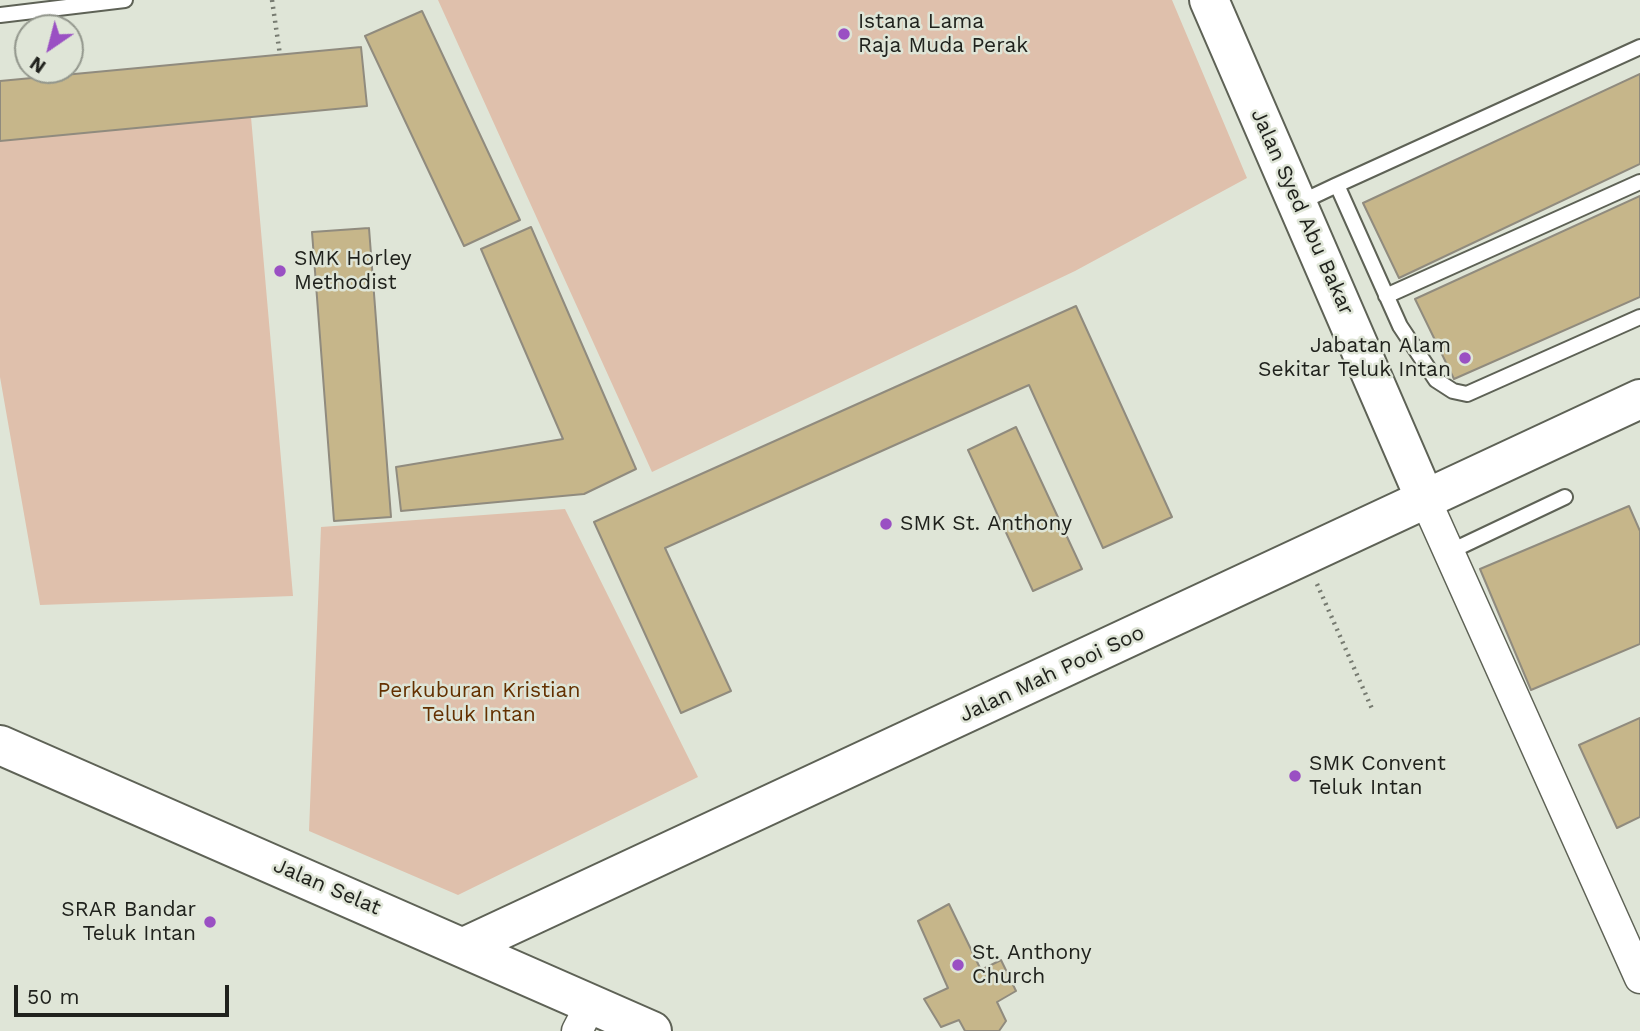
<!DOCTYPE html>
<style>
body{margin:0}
#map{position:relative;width:1640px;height:1031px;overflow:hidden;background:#dfe5d7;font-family:"Work Sans",sans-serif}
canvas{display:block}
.north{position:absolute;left:14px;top:14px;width:70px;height:70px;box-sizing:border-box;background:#dfe5d7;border:2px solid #93978d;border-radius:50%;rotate:215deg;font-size:19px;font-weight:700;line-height:28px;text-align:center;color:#20221d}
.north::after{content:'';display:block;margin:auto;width:24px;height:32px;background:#9a50c3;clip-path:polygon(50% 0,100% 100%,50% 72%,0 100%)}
.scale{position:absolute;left:14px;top:985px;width:215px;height:32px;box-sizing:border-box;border:4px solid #20221d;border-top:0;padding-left:9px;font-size:21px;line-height:24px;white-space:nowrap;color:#20221d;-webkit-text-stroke:5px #dfe5d7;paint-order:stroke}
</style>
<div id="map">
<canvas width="1640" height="1031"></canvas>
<div class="north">N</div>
<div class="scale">50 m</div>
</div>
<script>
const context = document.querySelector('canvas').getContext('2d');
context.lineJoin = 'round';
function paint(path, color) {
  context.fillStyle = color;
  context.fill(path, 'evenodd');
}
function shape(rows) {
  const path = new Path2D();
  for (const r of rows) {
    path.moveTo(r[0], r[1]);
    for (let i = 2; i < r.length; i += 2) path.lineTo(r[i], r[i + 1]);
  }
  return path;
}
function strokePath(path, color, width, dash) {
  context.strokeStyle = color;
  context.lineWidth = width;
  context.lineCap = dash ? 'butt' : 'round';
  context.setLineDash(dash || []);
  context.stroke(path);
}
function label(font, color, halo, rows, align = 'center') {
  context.font = font + ' "Work Sans",sans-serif';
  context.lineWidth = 5;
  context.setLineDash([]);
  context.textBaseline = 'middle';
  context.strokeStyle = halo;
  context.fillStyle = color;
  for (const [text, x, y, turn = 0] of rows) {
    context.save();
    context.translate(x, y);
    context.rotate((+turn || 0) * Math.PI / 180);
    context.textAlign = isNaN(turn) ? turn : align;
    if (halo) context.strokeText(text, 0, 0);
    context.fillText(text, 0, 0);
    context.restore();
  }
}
paint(shape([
 [438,0,1172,0,1247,178,1075,271,652,472],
 [251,117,293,596,40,605,0,377,0,141],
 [565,509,698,777,458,895,309,831,321,527]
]), '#dfc0ac');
const building = shape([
 [422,11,520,220,464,246,365,36,422,11],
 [361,47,367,106,0,141,0,81,361,47],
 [1640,74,1640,164,1399,278,1363,203,1640,74],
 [1640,196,1640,297,1454,379,1415,299,1640,196],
 [531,227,636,469,584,494,401,511,396,467,563,439,481,249,531,227],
 [369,228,391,517,334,521,312,232,369,228],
 [1076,306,1172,517,1103,548,1029,385,665,548,731,691,681,713,594,522,1076,306],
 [1016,427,1082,569,1033,591,968,450,1016,427],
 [1629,506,1640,531,1640,644,1531,690,1480,569,1629,506],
 [1640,718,1640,817,1617,828,1579,745,1640,718],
 [949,904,981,970,1001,960,1016,991,997,1002,1006,1021,999,1031,965,1031,959,1020,941,1027,924,999,948,988,918,921,949,904]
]);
paint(building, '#c6b68a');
strokePath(building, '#908b7e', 2);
const lane = shape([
 [0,15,125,0],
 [1640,47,1337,185,1400,326,1436,380,1453,391,1467,394,1640,317],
 [1299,203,1337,185],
 [1386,296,1640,182],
 [1449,552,1565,497]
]);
const street = shape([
 [1426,501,1640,978],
 [577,1031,591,1004]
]);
const secondary = shape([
 [1209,0,1426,501],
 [0,745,652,1031],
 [464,947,1640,399]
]);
strokePath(lane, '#5e6256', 18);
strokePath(street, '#5e6256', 33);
strokePath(secondary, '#5e6256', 42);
strokePath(shape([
 [272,0,280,55],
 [1317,584,1373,711]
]), '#777b71', 4.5, [2, 5]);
strokePath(lane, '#fff', 14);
strokePath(street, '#fff', 30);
strokePath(secondary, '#fff', 38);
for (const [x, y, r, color] of [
 [844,34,7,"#9a50c3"],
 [280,271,7,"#9a50c3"],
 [1465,358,7,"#9a50c3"],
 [886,524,7,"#9a50c3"],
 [1295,776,7,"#9a50c3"],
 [210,922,7,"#9a50c3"],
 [958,965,7,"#9a50c3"]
]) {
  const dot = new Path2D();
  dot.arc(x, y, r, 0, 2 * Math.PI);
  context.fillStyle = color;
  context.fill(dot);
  strokePath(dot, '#dfe5d7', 2.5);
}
label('21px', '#20221d', '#dfe5d7', [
 ["Istana Lama",858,22],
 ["Raja Muda Perak",858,46],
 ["SMK Horley",294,259],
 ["Methodist",294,283],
 ["Jabatan Alam",1451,346,"right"],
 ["Sekitar Teluk Intan",1451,370,"right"],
 ["SMK St. Anthony",900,524],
 ["SMK Convent",1309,764],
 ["Teluk Intan",1309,788],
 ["SRAR Bandar",196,910,"right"],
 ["Teluk Intan",196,934,"right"],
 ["St. Anthony",972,953],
 ["Church",972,977]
], 'left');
label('21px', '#20221d', '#dfe5d7', [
 ["Jalan Syed Abu Bakar",1302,212,66],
 ["Jalan Mah Pooi Soo",1052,674,-25],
 ["Jalan Selat",327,887,23]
]);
label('21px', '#633000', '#dfe5d7', [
 ["Perkuburan Kristian",479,691],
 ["Teluk Intan",479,715]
]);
</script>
